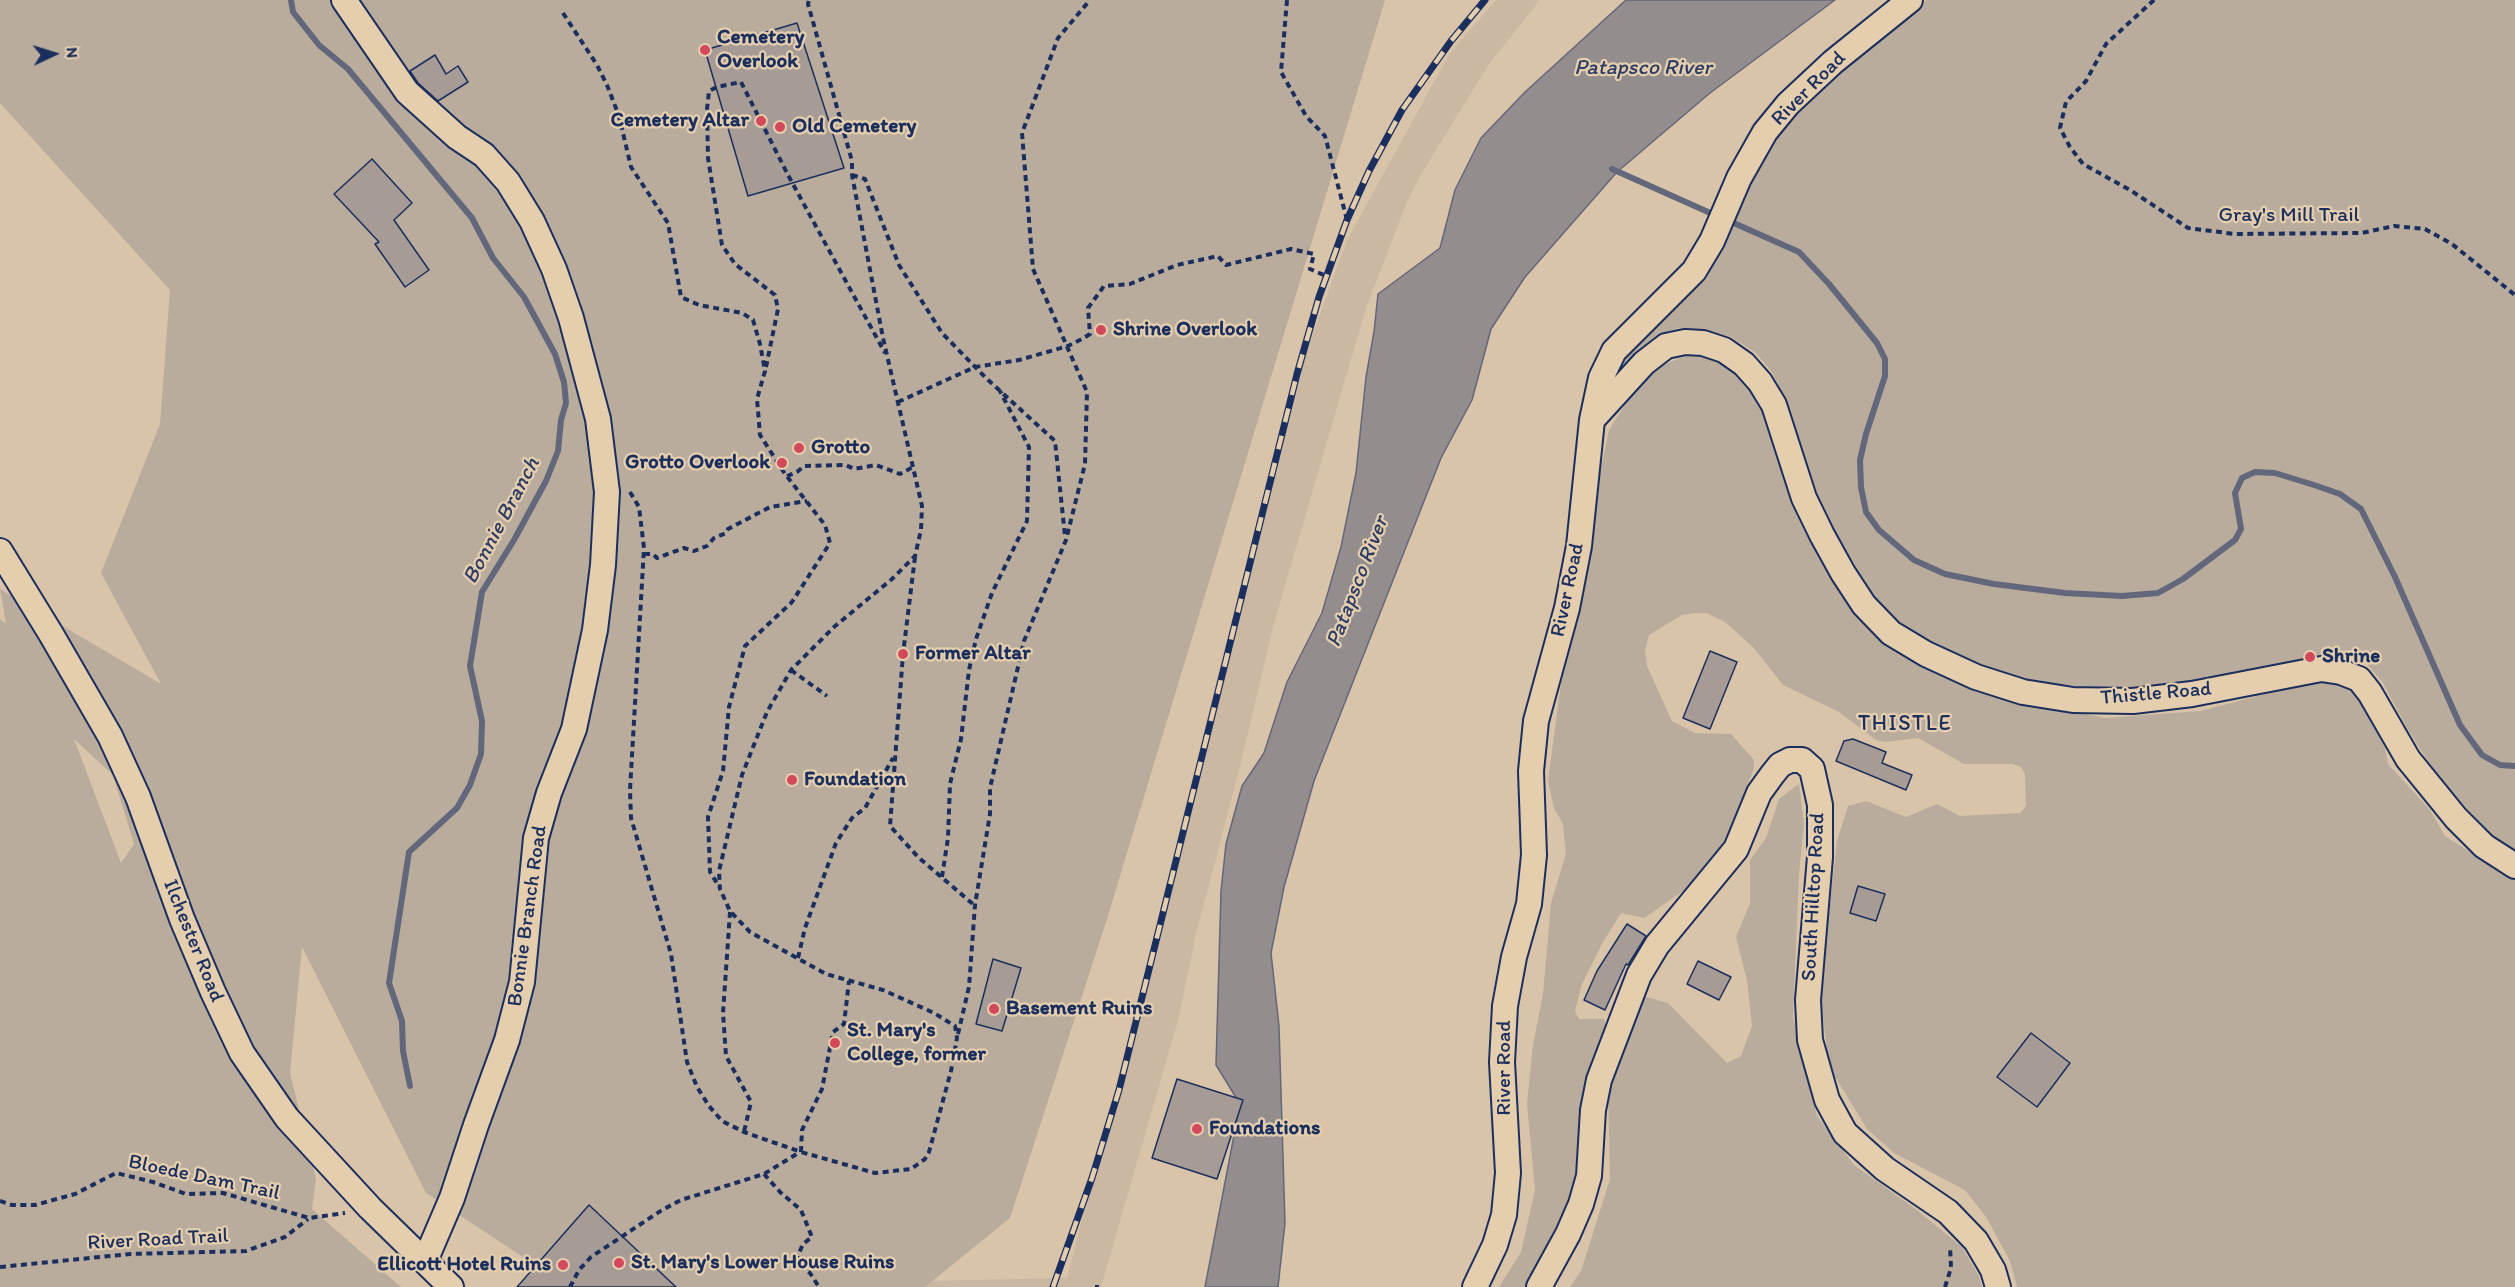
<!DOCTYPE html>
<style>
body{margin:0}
#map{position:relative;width:2515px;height:1287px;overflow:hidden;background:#d9c4a9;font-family:Itim,sans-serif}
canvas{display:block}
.north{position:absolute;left:24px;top:24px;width:60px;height:60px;-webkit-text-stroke:4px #e5ceae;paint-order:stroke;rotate:86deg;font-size:16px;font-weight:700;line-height:24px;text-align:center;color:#1b2f5e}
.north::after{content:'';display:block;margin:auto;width:21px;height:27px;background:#1b2f5e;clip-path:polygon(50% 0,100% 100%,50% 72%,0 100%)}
</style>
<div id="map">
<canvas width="2515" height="1287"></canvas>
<div class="north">N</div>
</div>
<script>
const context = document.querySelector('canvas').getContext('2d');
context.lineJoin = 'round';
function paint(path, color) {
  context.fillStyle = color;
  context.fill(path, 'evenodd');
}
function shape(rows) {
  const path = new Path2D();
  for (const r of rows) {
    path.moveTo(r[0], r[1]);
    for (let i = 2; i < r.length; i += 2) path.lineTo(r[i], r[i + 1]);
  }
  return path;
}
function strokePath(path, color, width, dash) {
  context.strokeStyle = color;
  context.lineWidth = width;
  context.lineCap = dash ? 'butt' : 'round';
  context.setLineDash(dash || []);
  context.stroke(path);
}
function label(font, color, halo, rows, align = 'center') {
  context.font = font + ' Itim,sans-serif';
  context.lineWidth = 4.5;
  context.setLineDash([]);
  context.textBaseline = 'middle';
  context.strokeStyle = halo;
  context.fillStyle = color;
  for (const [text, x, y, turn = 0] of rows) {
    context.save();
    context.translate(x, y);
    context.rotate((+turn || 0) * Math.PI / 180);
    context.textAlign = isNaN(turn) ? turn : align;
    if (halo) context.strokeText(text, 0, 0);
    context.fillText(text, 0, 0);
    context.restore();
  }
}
paint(shape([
 [1496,0,1540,0,1489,64,1420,176,1407,202,1366,308,1273,627,1240,767,1196,934,1179,1017,1101,1287,638,1287,1067,1278,1299,373,1347,240,1450,53]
]), '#cab8a3');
paint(shape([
 [0,0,1385,0,1107,919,1010,1218,925,1287,568,1287,426,1193,302,947,290,1073,316,1179,312,1209,401,1287,0,1287,0,619,6,624,0,589,161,684,101,573,160,424,170,290,0,103],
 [74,739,113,775,134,844,121,863],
 [1927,0,2515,0,2515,1287,2017,1287,2010,1261,1986,1217,1965,1190,1894,1153,1867,1129,1829,1067,1820,991,1837,841,1848,806,1866,801,1906,817,1937,804,1960,816,2020,813,2026,806,2025,774,2021,767,2012,764,1964,764,1918,738,1885,742,1876,740,1839,712,1783,685,1753,647,1725,622,1707,613,1697,613,1682,615,1649,635,1645,650,1647,666,1672,721,1695,733,1731,734,1754,760,1754,768,1725,844,1693,884,1644,918,1621,913,1602,944,1582,984,1575,1011,1579,1019,1604,1019,1606,1027,1586,1087,1578,1194,1528,1287,1499,1287,1521,1252,1535,1190,1527,1104,1533,1045,1543,994,1551,903,1566,854,1563,824,1554,808,1548,781,1561,683,1583,594,1600,473,1609,430,1631,395,1661,366,1685,356,1703,356,1726,364,1759,390,1829,563,1933,670,1986,693,2105,718,2200,711,2285,689,2329,682,2358,691,2385,748,2388,764,2430,810,2445,836,2475,855,2491,834,2438,777,2407,728,2383,683,2366,663,2345,655,2318,655,2190,684,2134,688,2075,686,2026,681,1980,665,1933,643,1902,625,1877,599,1832,529,1816,492,1786,400,1771,371,1755,352,1731,337,1704,330,1679,328,1660,334,1615,376,1621,355,1706,279,1727,239,1755,171,1774,137,1796,111,1839,70],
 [1799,784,1804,824,1799,874,1793,1017,1817,1116,1854,1165,1917,1210,1962,1247,1979,1276,1982,1287,1570,1287,1581,1271,1610,1179,1608,1090,1636,994,1668,1003,1727,1063,1741,1056,1752,1026,1747,981,1736,937,1750,903,1750,860,1766,838,1779,799]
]), '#b9ac9c');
const water = shape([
 [1626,0,1835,0,1710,93,1617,172,1525,277,1491,329,1472,400,1441,458,1314,781,1284,887,1271,953,1279,1026,1285,1223,1278,1287,1205,1287,1240,1104,1216,1065,1221,891,1226,844,1242,786,1264,753,1287,682,1322,613,1341,547,1356,473,1366,377,1374,332,1378,294,1440,248,1455,190,1481,138,1525,92,1626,0]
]);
paint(water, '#938d8e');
strokePath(water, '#63677b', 1.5);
strokePath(shape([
 [291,0,293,12,319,45,348,69,472,218,493,258,524,297,555,354,564,382,566,403,561,420,558,451,546,481,514,540,482,592,470,666,482,721,481,754,470,785,457,808,409,852,389,983,402,1021,403,1051,410,1086],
 [1612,169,1717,216],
 [1727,220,1799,252,1829,284,1877,343,1885,359,1885,376,1866,434,1860,460,1861,487,1866,512,1879,530,1914,560,1945,574,1994,584,2065,593,2122,596,2158,593,2183,579,2235,540,2241,529,2235,493,2242,478,2255,472,2275,473,2314,485,2340,494,2361,509,2395,577,2460,725,2482,755,2500,765,2515,766]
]), '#63677b', 6);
const building = shape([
 [797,23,844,168,748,196,705,50,797,23],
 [435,55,446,74,458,66,468,82,438,101,418,83,410,71,435,55],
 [372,159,412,203,394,220,429,270,405,287,375,244,379,242,334,194,372,159],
 [1710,651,1737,662,1710,729,1683,718,1710,651],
 [1853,739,1886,752,1882,763,1912,775,1906,790,1836,761,1844,741,1853,739],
 [1858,886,1885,894,1876,921,1850,913,1858,886],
 [1627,924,1646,936,1628,965,1626,964,1605,1010,1584,1000,1597,971,1627,924],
 [993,959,1021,968,1002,1031,976,1024,993,959],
 [1698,961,1731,977,1719,1000,1687,984,1698,961],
 [2031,1033,2070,1063,2037,1107,1997,1077,2031,1033],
 [1177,1079,1243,1100,1217,1179,1152,1158,1177,1079],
 [589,1205,676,1287,517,1287,589,1205]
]);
paint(building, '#a79c95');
strokePath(building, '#1b2f5e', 1.5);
const minor = shape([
 [344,0,407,92,457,137,484,155,508,182,532,221,554,269,571,318,598,419,607,492,603,565,595,630,574,729,549,793,536,838,522,982,507,1040,476,1125,452,1198,425,1261],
 [1592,420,1644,363,1666,346,1685,342,1703,343,1724,350,1744,364,1760,382,1774,405,1804,498,1822,535,1843,573,1864,605,1891,633,1926,654,1976,677,2023,692,2073,700,2133,701,2192,694,2321,669,2341,672,2359,679,2370,693,2408,759,2456,818,2484,846,2515,866],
 [0,551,51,634,110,736,138,797,182,919,213,992,242,1053,287,1118,370,1208,451,1287],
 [1475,1287,1495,1245,1504,1215,1508,1173,1502,1062,1505,1006,1514,957,1529,904,1534,855,1531,771,1536,721,1567,608,1579,546,1592,420,1601,378,1614,351,1694,271,1712,241,1739,178,1765,132,1788,104,1833,62,1910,0],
 [1539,1287,1568,1234,1581,1204,1589,1176,1593,1110,1599,1080,1639,975,1657,945,1736,849,1759,793,1772,775,1780,765,1790,760,1802,760,1812,769,1820,805,1820,857,1808,1000,1810,1040,1827,1100,1845,1133,1885,1169,1948,1212,1976,1241,1993,1270,1998,1287]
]);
strokePath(minor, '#1b2f5e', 28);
strokePath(shape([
 [1287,0,1281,72,1306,116,1325,136,1347,220],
 [2154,0,2106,44,2086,81,2066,102,2060,128,2070,147,2083,164,2130,190,2188,228,2235,234,2362,233,2394,226,2425,229,2452,244,2515,295],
 [563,13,597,65,607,85,619,116,631,167,668,223,681,297,699,305,742,313,753,320,760,344,765,371,757,399,760,435,785,474,825,525,830,543,792,602,745,646,729,707,723,771,708,817,710,872,720,888],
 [852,175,865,179,899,265,942,333,987,379,1055,441,1065,536],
 [766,367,778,309,775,295,735,264,722,245,708,158,707,109,709,91,717,87,741,82,788,175,885,353],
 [898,402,975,367,1019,360,1068,346,1082,339,1090,334,1088,308,1104,286,1130,284,1177,265,1218,256,1226,265,1291,249,1314,254,1310,269,1326,276],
 [787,476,797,472,804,466,846,465,854,469,876,465,900,474,913,467],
 [630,492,639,507,644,548,630,790,631,818,671,954,687,1062,697,1087,709,1106,722,1121,744,1132,801,1152,875,1173,911,1169,925,1159,929,1152,951,1071,957,1038,955,1026,934,1013,883,990,826,974,750,932,730,911,720,889,719,871,742,775,767,712,791,670,834,627,892,579,915,556,921,530,922,506,883,338,852,175,852,161,808,4,809,0],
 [644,554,653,554,657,558,684,548,694,551,707,546,714,538,726,533,728,529,770,507,807,501],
 [915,557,903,654,890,826,918,857,974,905],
 [791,670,827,696],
 [942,877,948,838,950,784,961,739,969,670,976,639,992,593,1027,521,1029,447,1000,391],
 [730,912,723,1013,726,1056,751,1102,744,1132],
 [798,958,805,928,836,843,852,818,865,808,893,758],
 [958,1034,969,987,975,905,990,814,990,788,1024,641,1066,540,1085,464,1087,392,1033,269,1022,133,1058,38,1090,0],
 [801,1152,802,1130,822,1089,833,1032,844,1024,849,981],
 [764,1174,780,1192,801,1210,812,1237,803,1244,797,1258,802,1268,810,1273,819,1287],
 [0,1201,12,1205,35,1205,75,1194,116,1173,153,1182,186,1194,223,1193,309,1218,345,1213],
 [0,1267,130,1254,246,1251,285,1237,308,1219],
 [570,1287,579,1270,591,1257,662,1210,681,1200,764,1174,800,1152],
 [1097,1287,1097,1285],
 [1945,1287,1951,1268,1950,1246]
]), '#1b2f5e', 4, [6, 4.5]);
strokePath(minor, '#e5ceae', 24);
const rail = shape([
 [1053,1287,1092,1178,1119,1090,1297,374,1319,297,1347,220,1369,171,1402,110,1451,41,1485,0]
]);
strokePath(rail, '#1b2f5e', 7);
strokePath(rail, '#e5ceae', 4.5, [14]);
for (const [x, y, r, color] of [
 [705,50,6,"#d1495b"],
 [761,121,6,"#d1495b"],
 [780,127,6,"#d1495b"],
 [1101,330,6,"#d1495b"],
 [799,448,6,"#d1495b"],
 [782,463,6,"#d1495b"],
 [903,654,6,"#d1495b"],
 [2310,657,6,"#d1495b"],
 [792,780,6,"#d1495b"],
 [994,1009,6,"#d1495b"],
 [835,1043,6,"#d1495b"],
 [1197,1129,6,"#d1495b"],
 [619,1263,6,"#d1495b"],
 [563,1265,6,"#d1495b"]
]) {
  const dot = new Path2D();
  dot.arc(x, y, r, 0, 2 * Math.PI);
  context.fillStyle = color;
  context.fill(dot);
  strokePath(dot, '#e5ceae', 2);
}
label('bold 21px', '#1b2f5e', '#e5ceae', [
 ["Cemetery",717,38],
 ["Overlook",717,62],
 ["Cemetery Altar",749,121,"right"],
 ["Old Cemetery",792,127],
 ["Shrine Overlook",1113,330],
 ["Grotto",811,448],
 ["Grotto Overlook",770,463,"right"],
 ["Former Altar",915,654],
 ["Shrine",2322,657],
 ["Foundation",804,780],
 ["Basement Ruins",1006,1009],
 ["St. Mary's",847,1031],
 ["College, former",847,1055],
 ["Foundations",1209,1129],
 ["St. Mary's Lower House Ruins",631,1263],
 ["Ellicott Hotel Ruins",551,1265,"right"]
], 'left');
label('21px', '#1b2f5e', '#e5ceae', [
 ["River Road",1809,89,-45],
 ["Gray's Mill Trail",2289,216],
 ["River Road",1568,590,-78],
 ["Thistle Road",2156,694,-5],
 ["South Hilltop Road",1814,897,-87],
 ["Bonnie Branch Road",528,916,-82],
 ["Ilchester Road",193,941,68],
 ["River Road",1505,1068,-90],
 ["Bloede Dam Trail",204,1178,12],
 ["River Road Trail",158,1240,-3]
]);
label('italic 22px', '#2d3d65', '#e5ceae', [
 ["Patapsco River",1643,68],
 ["Bonnie Branch",502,521,-62],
 ["Patapsco River",1358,582,-69]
]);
context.letterSpacing = '1.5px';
label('22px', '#1b2f5e', '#e5ceae', [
 ["THISTLE",1905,724]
]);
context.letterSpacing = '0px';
</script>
